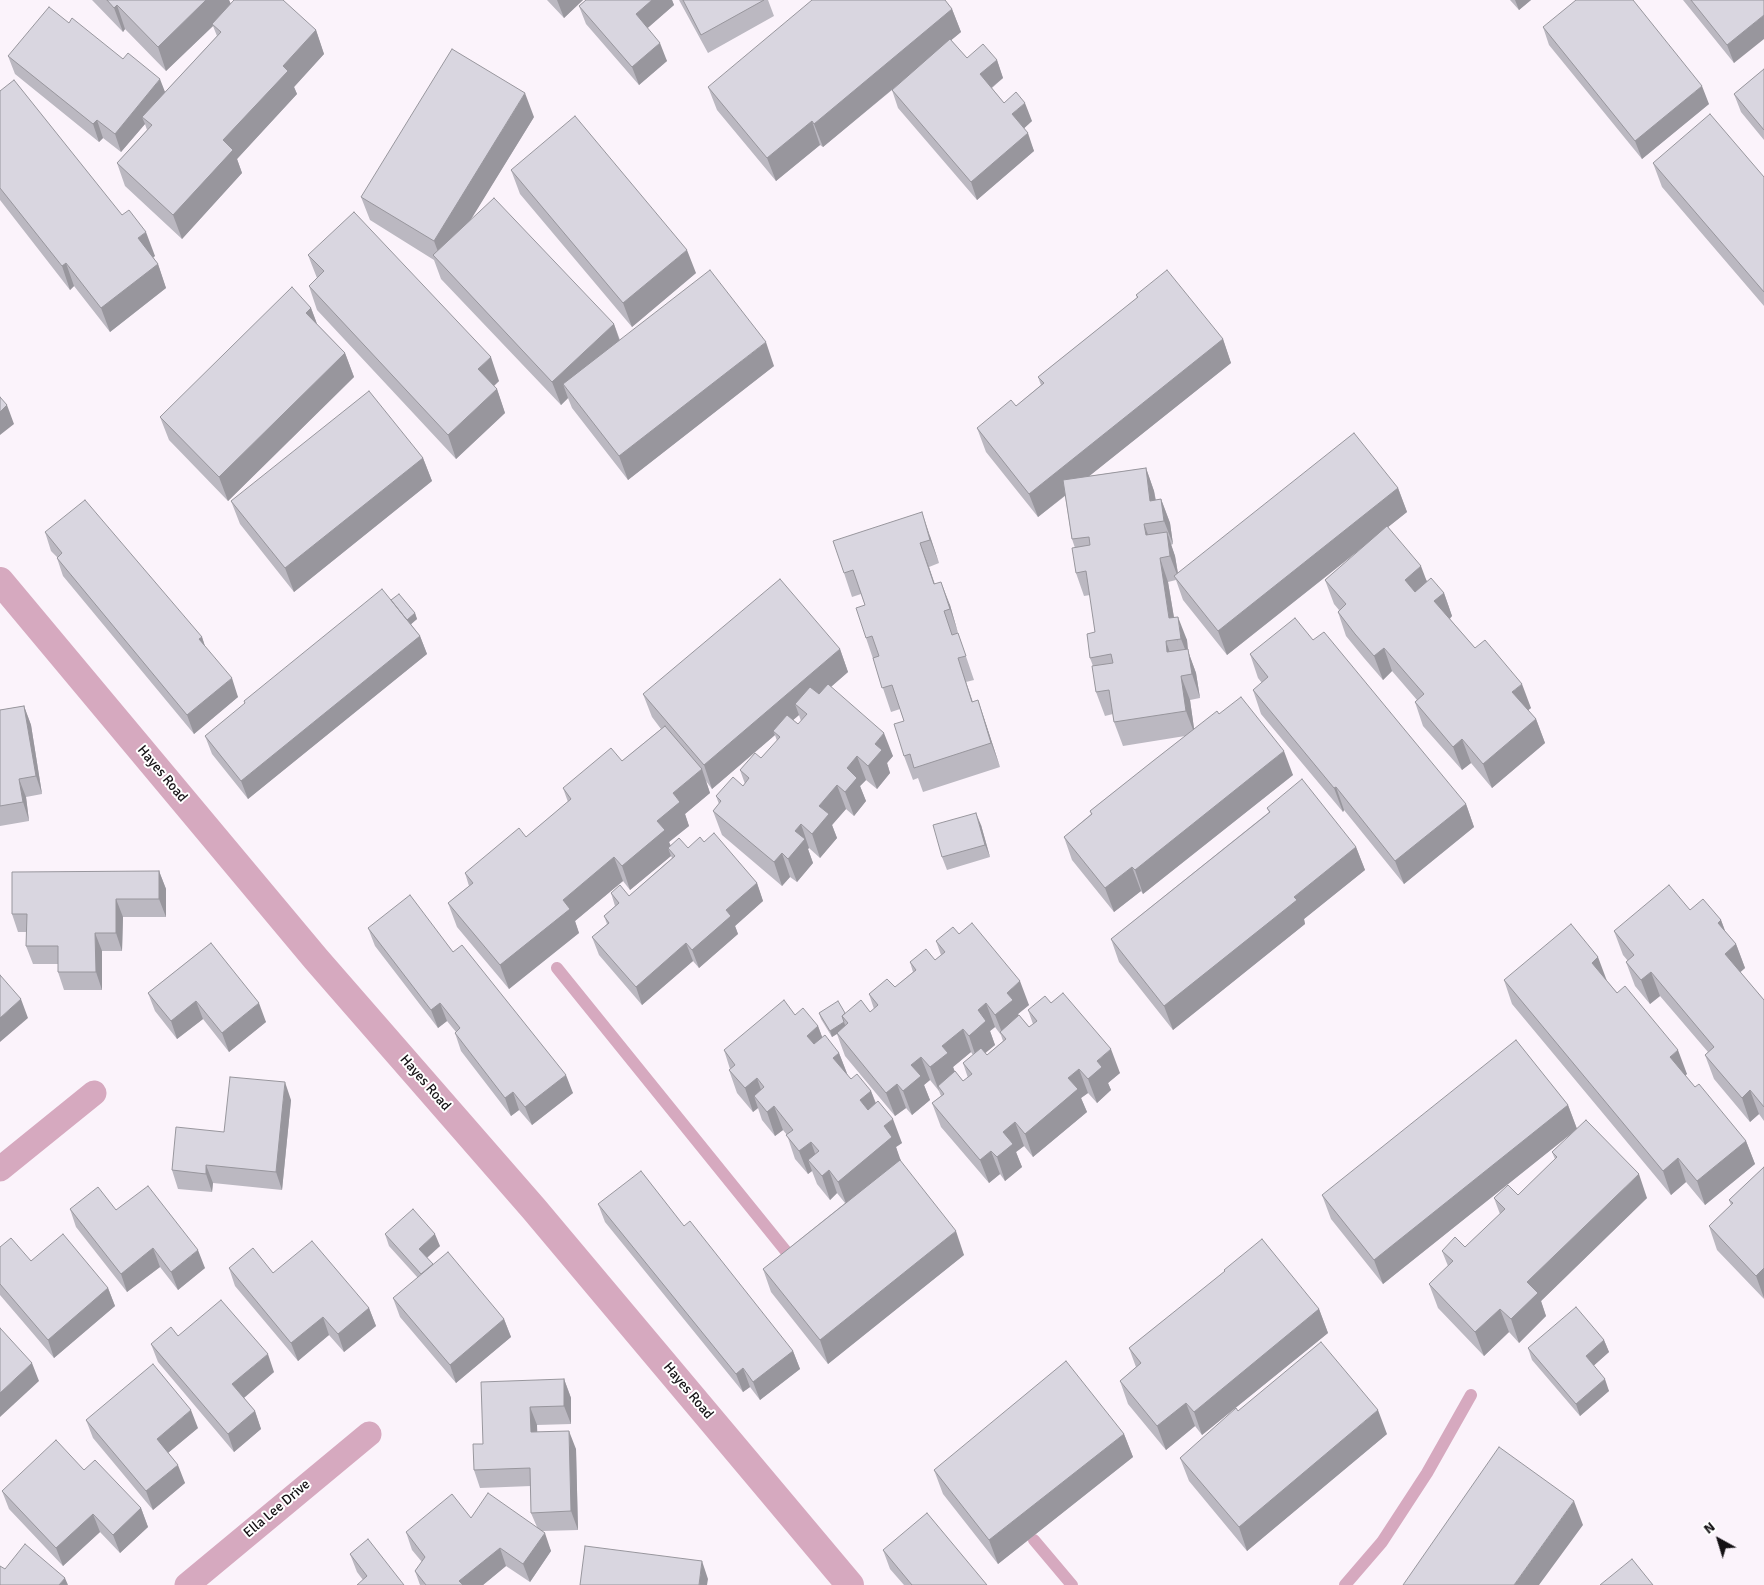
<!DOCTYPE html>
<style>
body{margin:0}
#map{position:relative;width:1764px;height:1585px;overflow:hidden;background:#fbf3fb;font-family:Signika,sans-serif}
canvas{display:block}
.north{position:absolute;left:1694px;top:1515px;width:50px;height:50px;-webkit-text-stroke:4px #fff;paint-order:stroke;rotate:321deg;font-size:14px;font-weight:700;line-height:20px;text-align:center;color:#141114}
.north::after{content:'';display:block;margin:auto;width:18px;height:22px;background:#141114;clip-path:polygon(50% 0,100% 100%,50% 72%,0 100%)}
</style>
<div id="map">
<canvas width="1764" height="1585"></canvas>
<div class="north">N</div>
</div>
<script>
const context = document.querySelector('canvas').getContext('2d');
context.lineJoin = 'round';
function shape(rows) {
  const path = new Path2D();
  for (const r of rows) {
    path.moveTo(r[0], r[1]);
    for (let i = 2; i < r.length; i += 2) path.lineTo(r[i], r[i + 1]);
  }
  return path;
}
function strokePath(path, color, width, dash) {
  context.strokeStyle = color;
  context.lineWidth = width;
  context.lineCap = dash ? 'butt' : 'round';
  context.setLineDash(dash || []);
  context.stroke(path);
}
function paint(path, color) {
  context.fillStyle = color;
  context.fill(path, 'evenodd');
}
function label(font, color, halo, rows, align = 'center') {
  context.font = font + ' Signika,sans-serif';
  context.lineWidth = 4;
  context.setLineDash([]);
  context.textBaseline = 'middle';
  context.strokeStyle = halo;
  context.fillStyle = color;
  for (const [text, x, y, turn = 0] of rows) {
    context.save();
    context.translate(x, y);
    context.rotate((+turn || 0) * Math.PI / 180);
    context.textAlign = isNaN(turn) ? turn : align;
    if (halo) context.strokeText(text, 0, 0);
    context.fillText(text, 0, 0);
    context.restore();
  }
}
strokePath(shape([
 [557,968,789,1255],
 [1034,1540,1072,1585],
 [1345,1585,1382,1542,1427,1473,1471,1395]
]), '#d6a9bf', 12);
strokePath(shape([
 [0,1169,94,1093],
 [187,1585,369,1434]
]), '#d6a9bf', 25);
strokePath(shape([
 [0,581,316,959,534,1209,850,1585]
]), '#d6a9bf', 28);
paint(shape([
 [92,0,229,0,231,4,316,30,324,54,294,87,297,94,237,159,242,173,182,239,125,186,117,163,147,130,145,124,121,152,103,138,99,142,15,74,8,56,69,23,123,59,165,92,217,36,213,26,166,71,125,29,123,32],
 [547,0,583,0,564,18],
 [586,0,672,0,674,5,647,28,667,61,639,85,586,24,579,6],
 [679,0,768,0,774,16,708,53],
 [1510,0,1531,0,1519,10],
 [1683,0,1764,0,1734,63],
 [952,9,961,32,951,40,967,58,997,60,1003,78,992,88,1004,103,1032,121,1024,128,1034,151,977,200,898,108,892,90,823,147,820,145,776,181,717,110,708,87],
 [1543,27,1709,104,1642,159,1549,45],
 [1764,69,1764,140,1741,112,1734,94],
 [0,91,155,256,153,257,158,264,166,288,110,332,74,286,70,290,0,200],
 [534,117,470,220,614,324,620,340,774,366,628,480,572,408,568,398,561,405,441,279,434,260,370,220,361,197],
 [1653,163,1764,177,1764,306,1662,187],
 [511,170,696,273,632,327,520,194],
 [308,255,499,381,494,386,497,389,505,413,456,459,317,310,309,286,317,278],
 [1136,295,1223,339,1231,363,1089,476,1146,468,1154,491,1156,500,1161,499,1170,523,1173,544,1171,545,1175,556,1178,573,1398,488,1407,512,1388,527,1427,581,1444,593,1452,616,1450,619,1475,648,1531,708,1528,710,1536,719,1545,743,1492,788,1471,763,1462,770,1423,726,1415,702,1417,700,1392,671,1383,680,1364,658,1346,636,1338,612,1339,610,1334,604,1325,580,1367,544,1227,655,1183,600,1176,580,1168,582,1174,617,1187,640,1188,651,1196,673,1200,698,1190,700,1194,729,1219,714,1293,775,1143,894,1141,891,1114,912,1072,860,1064,837,1091,814,1090,811,1185,736,1123,746,1114,722,1113,714,1105,716,1096,692,1093,666,1090,658,1095,632,1090,595,1084,596,1076,573,1075,548,1072,539,1065,496,1038,517,986,452,977,428,1016,406,1041,385,1038,377,1137,298],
 [311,308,317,324,345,353,354,377,228,501,169,440,160,417],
 [423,458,432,481,294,592,240,524,231,501],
 [45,532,202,637,205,646,238,697,194,734,63,576,57,558,57,557,51,551],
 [930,536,939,563,929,567,935,584,950,605,958,633,974,680,966,682,973,702,978,700,986,724,1000,767,923,792,918,778,913,780,904,756,904,721,900,709,891,712,866,638,865,605,861,594,852,597,844,573],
 [391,600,415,613,417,619,411,624,420,636,427,654,248,799,212,754,205,736,245,704,244,701],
 [1313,640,1466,804,1474,827,1404,884,1344,810,1343,812,1261,714,1253,690,1262,683,1258,678,1250,654],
 [840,649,848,672,831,687,893,756,887,763,890,773,877,789,866,780,860,786,866,801,854,816,846,809,832,825,837,838,820,858,809,848,808,849,813,863,797,882,790,877,782,886,722,835,713,811,719,804,716,796,743,786,745,784,740,770,761,758,777,741,775,735,712,789,706,781,710,793,685,814,689,826,669,842,671,846,688,848,704,842,757,883,763,901,735,926,738,934,699,968,693,961,642,1005,599,955,592,937,607,924,604,916,615,906,611,893,629,896,672,858,671,856,630,890,623,881,575,921,579,933,509,989,457,927,448,903,469,886,465,873,526,837,568,802,563,788,622,761,661,729,652,717,643,694],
 [799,715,801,721,798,724,793,720],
 [24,706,31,725,42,794,26,797,29,821,0,826,0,710],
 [1267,808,1356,847,1365,870,1304,919,1305,924,1173,1030,1119,962,1111,939,1269,812],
 [981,825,990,857,947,870,942,857],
 [159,871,166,889,166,917,123,917,122,951,102,951,102,990,64,990,58,972,58,964,33,964,26,946,27,932,18,932,12,914],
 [1690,910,1721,920,1725,931,1736,944,1745,968,1740,972,1764,1000,1764,1121,1759,1114,1750,1122,1714,1079,1705,1055,1708,1052,1660,996,1650,1004,1635,986,1626,962,1628,961,1623,955,1614,931],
 [368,928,453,952,573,1093,532,1125,519,1110,511,1116,461,1051,455,1033,456,1032,447,1021,438,1028,375,946],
 [959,934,1029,1005,1018,1014,1029,1027,1033,1024,1028,1010,1120,1073,1108,1083,1111,1090,1097,1103,1088,1093,1081,1098,1087,1112,1033,1157,1024,1146,1016,1152,1022,1167,1005,1181,1000,1174,989,1183,941,1127,932,1103,941,1096,939,1091,930,1080,924,1085,930,1100,912,1115,906,1108,895,1116,845,1056,837,1034,832,1037,821,1019,819,1013,845,1013,870,1012,874,1009,869,994,895,987,913,972,910,962,935,960,941,955,936,941],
 [995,1027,1001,1035,1003,1041,987,1055,985,1053,995,1045,990,1031],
 [971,1052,973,1055,963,1063,968,1078,963,1081,955,1072,953,1067],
 [211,943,266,1022,229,1052,203,1019,177,1039,155,1011,148,993],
 [1504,980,1607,981,1687,1074,1685,1075,1695,1087,1746,1141,1755,1164,1705,1205,1686,1182,1671,1195,1512,1004],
 [795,1015,818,1026,822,1037,839,1053,848,1076,851,1079,871,1091,876,1103,902,1143,896,1147,900,1161,964,1255,828,1364,771,1292,763,1269,845,1203,837,1193,830,1200,817,1184,812,1171,808,1174,795,1159,787,1135,783,1130,775,1136,762,1120,758,1108,753,1112,737,1093,729,1070,730,1069,724,1050],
 [291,1100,282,1190,213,1183,212,1192,178,1189,172,1170,224,1132],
 [1568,1105,1577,1129,1383,1284,1331,1219,1322,1195],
 [1552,1152,1647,1198,1541,1301,1546,1316,1519,1343,1509,1332,1484,1356,1438,1308,1429,1284,1448,1266,1442,1251,1465,1247,1500,1214,1494,1198,1518,1195,1555,1159],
 [1764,1167,1764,1299,1717,1250,1709,1226,1731,1205,1729,1200],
 [598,1204,793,1351,800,1369,760,1400,750,1387,743,1392,605,1222],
 [70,1209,116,1210,205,1268,178,1290,160,1267,127,1292,76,1227],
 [385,1234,440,1246,427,1258,433,1264,504,1319,511,1337,456,1383,400,1317,393,1298,418,1278,389,1246],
 [0,1247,31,1261,108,1288,115,1306,54,1358,0,1295],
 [229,1268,273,1273,369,1308,376,1326,344,1352,329,1335,298,1361,235,1286],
 [1224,1270,1319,1309,1328,1333,1202,1435,1195,1426,1166,1450,1128,1404,1120,1381,1136,1367,1129,1348,1225,1272],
 [1604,1340,1609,1352,1593,1366,1609,1391,1580,1416,1532,1360,1528,1348],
 [151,1344,274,1372,244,1398,255,1411,261,1429,234,1452,158,1362],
 [564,1379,571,1398,571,1424,537,1425,537,1432,576,1449,578,1530,542,1531,551,1551,530,1582,506,1566,483,1585,420,1585,415,1571,422,1562,412,1550,406,1532,471,1518,537,1527,531,1513,531,1486,480,1488,474,1470,483,1444],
 [1238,1411,1387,1434,1247,1551,1189,1481,1180,1458],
 [86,1420,198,1428,168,1453,185,1483,153,1510,93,1438],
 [1124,1434,1133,1457,998,1564,943,1494,934,1470],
 [84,1470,141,1508,148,1527,120,1553,100,1532,63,1566,9,1509,2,1491],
 [883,1550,987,1585,904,1585,890,1569],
 [350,1554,404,1585,363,1580,357,1572]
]), '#bbb8c1');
paint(shape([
 [206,0,229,0,232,7,212,24,213,26,166,71,158,47],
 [557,0,583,0,564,18],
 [652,0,672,0,674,5,642,33,636,14],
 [1515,0,1531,0,1519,10],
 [117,5,125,29,123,32,114,8],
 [952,9,961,32,823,147,814,124],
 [1764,15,1764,39,1734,63,1727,45],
 [316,30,324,54,294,87,297,94,237,159,242,173,182,239,173,215,223,140,283,66],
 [660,43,667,61,639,85,632,67],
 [997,60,1003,78,986,92,980,74],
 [160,79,167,97,142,117,145,124,121,152,115,134],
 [1702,86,1709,104,1642,159,1635,141],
 [525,93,534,117,443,265,434,241],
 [1025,103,1032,121,1019,133,1012,114],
 [97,120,103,138,99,142,93,124],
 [812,121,820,145,776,181,767,158],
 [1028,133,1034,151,977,200,971,182],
 [146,232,155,256,147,262,138,238],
 [687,250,696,273,632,327,623,303],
 [66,263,74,286,70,290,62,266],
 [158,264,166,288,110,332,101,308],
 [311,308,320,332,306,313],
 [614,324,622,348,563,384,568,398,561,405,552,382],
 [1223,339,1231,363,1038,517,1029,494],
 [766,342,774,366,628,480,619,456],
 [345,353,354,377,228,501,219,477],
 [491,357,499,381,486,393,478,369],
 [497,389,505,413,456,459,448,435],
 [7,405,14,424,0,435,0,412],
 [423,458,432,481,294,592,285,568],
 [1146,468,1154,491,1159,522,1150,501],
 [1398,488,1407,512,1227,655,1218,631],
 [1161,499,1170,523,1173,544,1164,521],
 [922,512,939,563,930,540],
 [1144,524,1153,548,1146,535],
 [1167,532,1175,556,1179,580,1170,556],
 [920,543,929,567,942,608,934,584],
 [1160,558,1168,582,1178,642,1169,618],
 [1421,566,1430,590,1413,604,1405,580],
 [941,582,950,605,958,633],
 [1444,593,1452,616,1443,625,1434,601],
 [415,613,417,619,409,626,406,620],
 [1178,617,1187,640,1188,651,1196,673,1200,698,1192,674,1190,662,1181,639],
 [420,636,427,654,248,799,241,781],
 [202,637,208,656,199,639],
 [1166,641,1174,665,1167,652],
 [1384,648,1392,671,1383,680,1374,656],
 [840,649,848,672,803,711,795,704,799,715,777,734,773,731,775,735,712,789,704,765],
 [958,658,966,682,980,726,972,702],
 [1181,676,1190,700,1195,735,1186,711],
 [232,678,238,697,194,734,187,715],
 [1522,684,1531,708,1521,716,1512,692],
 [978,700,986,724,1000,767,991,743],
 [24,706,31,725,42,794,36,776],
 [1536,719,1545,743,1492,788,1483,764],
 [884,733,893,756,887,763,890,773,877,789,868,766,875,744],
 [1462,739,1471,763,1462,770,1453,747],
 [1284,751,1293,775,1143,894,1135,870],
 [857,756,866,780,860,786,866,801,854,816,845,792,847,768],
 [702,769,710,793,685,814,689,826,669,842,674,854,668,848,671,856,630,890,622,866,657,821,673,793],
 [19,779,26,797,29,821,23,802],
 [837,785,846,809,832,825,837,838,820,858,812,834,819,806],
 [1336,787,1344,810,1343,812,1334,788],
 [1466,804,1474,827,1404,884,1395,861],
 [976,813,981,825,990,857,985,845],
 [801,824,809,848,808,849,813,863,797,882,788,859,795,831],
 [1356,847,1365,870,1304,919,1305,924,1173,1030,1164,1006,1294,897],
 [782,853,790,877,782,886,774,862],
 [614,857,623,881,575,921,579,933,509,989,500,965,563,900],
 [1132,867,1141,891,1114,912,1105,888],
 [159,871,166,889,166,917,159,899],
 [757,883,763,901,735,926,738,934,699,968,692,950,726,910],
 [116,899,123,917,122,951,116,933],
 [1721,920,1730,944,1718,923],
 [95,933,102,951,102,990,96,972],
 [686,943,693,961,642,1005,636,987],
 [1736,944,1745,968,1734,978,1725,954],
 [1598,957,1607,981,1600,986,1592,963],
 [1651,972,1660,996,1650,1004,1641,980],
 [1020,981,1029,1005,1018,1014,1022,1024,1003,1035,995,1015,1007,993],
 [21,999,28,1018,0,1042,0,1018],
 [196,1001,203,1019,177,1039,171,1021],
 [259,1003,266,1022,229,1052,222,1033],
 [440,1003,447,1021,438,1028,431,1010],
 [986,1003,995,1027,990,1031,995,1045,977,1060,969,1036,978,1010],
 [844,1022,846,1028,832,1037,830,1031],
 [818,1026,827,1050,815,1059,807,1036],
 [963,1029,971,1052,953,1067,957,1077,938,1086,939,1091,930,1067,942,1046],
 [1111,1049,1120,1073,1108,1083,1111,1090,1097,1103,1088,1079,1097,1061],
 [1678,1050,1687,1074,1679,1081,1670,1057],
 [839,1053,848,1076,833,1058],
 [921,1057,930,1080,924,1085,930,1100,912,1115,903,1091,911,1065],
 [1079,1069,1088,1093,1081,1098,1087,1112,1033,1157,1025,1134,1068,1078],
 [566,1075,573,1093,532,1125,525,1107],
 [757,1078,765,1102,754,1096,758,1108,753,1112,745,1088],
 [285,1082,291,1100,282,1190,276,1172],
 [897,1084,906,1108,895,1116,886,1093],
 [1750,1090,1759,1114,1750,1122,1742,1098],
 [871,1091,880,1115,868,1124,860,1100],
 [513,1092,519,1110,511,1116,505,1098],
 [1568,1105,1577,1129,1383,1284,1374,1260],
 [774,1106,783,1130,775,1136,767,1112],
 [893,1119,902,1143,896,1147,901,1161,847,1206,838,1182,884,1126],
 [1015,1122,1024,1146,1016,1152,1022,1167,1005,1181,997,1157,1003,1132],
 [1746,1141,1755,1164,1705,1205,1697,1181],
 [811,1142,819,1165,808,1160,812,1171,808,1174,799,1151],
 [991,1151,1000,1174,989,1183,980,1160],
 [1678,1158,1686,1182,1671,1195,1663,1171],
 [206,1165,213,1183,212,1192,206,1174],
 [829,1170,837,1193,830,1200,822,1176],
 [1639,1174,1647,1198,1541,1301,1546,1316,1519,1343,1511,1319,1527,1282],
 [956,1231,964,1255,828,1364,820,1340],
 [435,1234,440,1246,423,1261,419,1249],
 [153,1248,160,1267,127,1292,121,1274],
 [198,1250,205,1268,178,1290,171,1272],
 [1764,1268,1764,1298,1756,1276],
 [108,1288,115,1306,54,1358,48,1340],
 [369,1308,376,1326,344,1352,338,1334],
 [1319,1309,1328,1333,1202,1435,1194,1412],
 [1500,1309,1509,1332,1484,1356,1475,1332],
 [323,1317,329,1335,298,1361,291,1343],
 [504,1319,511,1337,456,1383,450,1365],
 [1604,1340,1609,1352,1590,1369,1586,1356],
 [793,1351,800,1369,760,1400,753,1382],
 [268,1354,274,1372,239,1402,232,1384],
 [32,1363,39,1381,0,1417,0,1393],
 [743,1368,750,1387,743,1392,736,1374],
 [564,1379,571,1398,571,1424,564,1406],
 [1605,1379,1609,1391,1580,1416,1576,1404],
 [1186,1403,1195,1426,1166,1450,1157,1426],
 [530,1407,537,1425,538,1450,531,1432],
 [191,1410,198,1428,163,1457,157,1439],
 [1378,1410,1387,1434,1247,1551,1239,1527],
 [255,1411,261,1429,234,1452,228,1434],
 [569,1431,576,1449,578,1530,571,1511],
 [1124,1434,1133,1457,998,1564,989,1540],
 [178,1465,185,1483,153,1510,146,1491],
 [1574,1501,1583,1525,1539,1585,1514,1585],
 [141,1508,148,1527,120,1553,113,1535],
 [93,1514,100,1532,63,1566,56,1548],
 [545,1533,551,1551,530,1582,523,1564],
 [500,1548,506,1566,483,1585,461,1585,459,1581],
 [702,1561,708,1579,707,1585,699,1585],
 [65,1578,68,1585,59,1585]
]), '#98969d');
const building = shape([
 [107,0,206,0,158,47,117,5,114,8,107,0],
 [234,0,283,0,316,30,283,66,288,71,223,140,233,150,173,215,117,163,152,125,142,117,221,32,212,24,234,0],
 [586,0,652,0,636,14,660,43,632,67,579,6,586,0],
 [683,0,764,0,701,35,683,0],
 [812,0,945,0,952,9,814,124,812,121,767,158,708,87,812,0],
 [1576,0,1633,0,1702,86,1635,141,1543,27,1576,0],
 [1691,0,1764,0,1764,15,1727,45,1691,0],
 [49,7,69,23,72,18,123,59,128,53,160,79,115,134,97,120,93,124,8,56,49,7],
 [950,39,967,58,983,44,997,60,980,74,1004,103,1016,92,1025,103,1012,114,1028,133,971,182,892,90,950,39],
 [452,49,525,93,434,241,361,197,452,49],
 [1764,69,1764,130,1734,94,1764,69],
 [14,80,122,215,129,210,146,232,138,238,158,264,101,308,66,263,62,266,0,188,0,91,14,80],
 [1710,114,1764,177,1764,292,1653,163,1710,114],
 [575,116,687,250,623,303,511,170,575,116],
 [494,198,614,324,552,382,433,255,494,198],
 [354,212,491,357,478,369,497,389,448,435,309,286,324,271,308,255,354,212],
 [710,270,766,342,619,456,563,384,710,270],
 [1167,270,1223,339,1029,494,977,428,1011,400,1016,406,1044,383,1038,377,1138,297,1136,295,1167,270],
 [292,287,311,308,306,313,345,353,219,477,160,417,292,287],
 [369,391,423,458,285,568,231,501,369,391],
 [0,397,7,405,0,412,0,397],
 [1354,433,1398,488,1218,631,1174,576,1354,433],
 [1146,468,1150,501,1161,499,1164,521,1144,524,1146,535,1167,532,1170,556,1160,558,1169,618,1178,617,1181,639,1166,641,1167,652,1188,649,1192,674,1181,676,1186,711,1114,722,1109,690,1096,692,1092,666,1113,663,1111,654,1090,658,1087,634,1095,632,1086,571,1076,573,1072,548,1090,545,1089,537,1072,539,1063,480,1146,468],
 [85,500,202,637,199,639,232,678,187,715,57,558,62,553,45,532,85,500],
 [922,512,930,540,920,543,934,584,941,582,950,609,944,611,952,635,958,633,966,656,958,658,972,702,978,700,991,743,914,768,910,754,904,756,894,724,904,721,892,685,882,688,873,658,879,656,872,636,866,638,856,608,865,605,853,570,844,573,833,541,922,512],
 [1387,526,1421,566,1405,580,1415,592,1431,578,1444,593,1434,601,1475,648,1485,640,1522,684,1512,692,1536,719,1483,764,1462,739,1453,747,1415,702,1424,694,1384,648,1374,656,1355,634,1338,612,1346,604,1325,580,1387,526],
 [780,579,840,649,704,765,643,694,780,579],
 [382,589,420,636,241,781,205,736,245,703,244,701,382,589],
 [399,594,415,613,407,620,391,600,399,594],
 [1295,618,1313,640,1324,632,1466,804,1395,861,1336,787,1334,788,1253,690,1268,677,1250,654,1295,618],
 [828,684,884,733,875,744,882,750,868,766,857,756,847,768,857,778,845,792,837,785,819,806,829,814,812,834,801,824,795,831,805,839,788,859,782,853,774,862,713,811,721,801,716,796,733,777,743,786,749,778,740,770,755,753,761,758,780,737,773,731,787,715,798,724,807,714,795,704,810,687,819,694,828,684],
 [1241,697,1284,751,1135,870,1132,867,1105,888,1064,837,1092,814,1090,811,1153,761,1217,711,1219,714,1241,697],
 [24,706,36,776,19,779,23,802,0,806,0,710,24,706],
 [665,726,702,769,673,793,680,802,657,821,665,830,622,866,614,857,563,900,570,909,500,965,448,903,473,883,465,873,519,828,526,837,571,799,563,788,611,748,622,761,665,726],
 [1302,779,1356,847,1294,897,1297,900,1164,1006,1111,939,1270,812,1267,808,1302,779],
 [976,813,985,845,942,857,933,825,976,813],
 [714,833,757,883,726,910,731,916,692,950,686,943,636,987,592,937,609,923,604,916,619,903,611,893,620,885,629,896,675,856,668,848,679,838,688,848,700,837,704,842,714,833],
 [159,871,159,899,116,899,116,933,95,933,96,972,58,972,58,946,26,946,27,914,12,914,12,872,159,871],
 [1669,885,1690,910,1703,899,1721,920,1718,923,1736,944,1725,954,1764,1000,1764,1107,1750,1090,1742,1098,1723,1076,1705,1055,1714,1047,1651,972,1641,980,1626,962,1634,955,1614,931,1669,885],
 [410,895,453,952,462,945,566,1075,525,1107,513,1092,505,1098,455,1033,460,1028,440,1003,431,1010,368,928,410,895],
 [972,923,1020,981,1007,993,1013,1000,995,1015,986,1003,978,1010,986,1021,969,1036,963,1029,942,1046,948,1053,930,1067,921,1057,911,1065,921,1076,903,1091,897,1084,886,1093,837,1033,848,1023,842,1016,861,1000,870,1012,878,1005,869,994,887,979,895,987,916,970,910,962,926,949,935,960,945,952,936,941,953,927,959,934,972,923],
 [1571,924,1598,957,1592,963,1617,993,1625,986,1678,1050,1670,1057,1695,1087,1699,1084,1746,1141,1697,1181,1678,1158,1663,1171,1504,980,1571,924],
 [211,943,259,1003,222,1033,196,1001,171,1021,148,993,211,943],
 [0,975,21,999,0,1018,0,975],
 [1063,993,1111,1049,1097,1061,1102,1067,1088,1079,1079,1069,1068,1078,1078,1089,1025,1134,1015,1122,1003,1132,1013,1144,997,1157,991,1151,980,1160,932,1103,944,1094,938,1086,955,1071,963,1081,972,1074,963,1063,981,1048,987,1055,1006,1039,1000,1032,1019,1015,1029,1027,1037,1021,1028,1010,1045,996,1051,1003,1063,993],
 [784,1000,795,1015,803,1008,818,1026,807,1036,814,1044,825,1035,839,1053,833,1058,851,1079,857,1074,871,1091,860,1100,868,1110,878,1101,893,1119,884,1126,892,1137,838,1182,829,1170,822,1176,808,1160,819,1151,811,1142,799,1151,786,1135,793,1130,774,1106,767,1112,754,1096,764,1087,757,1078,745,1088,729,1070,735,1065,724,1050,784,1000],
 [838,1001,845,1013,842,1016,844,1022,830,1031,819,1013,838,1001],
 [1516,1040,1568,1105,1374,1260,1322,1195,1516,1040],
 [230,1077,285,1082,276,1172,206,1165,206,1174,172,1170,176,1127,224,1132,230,1077],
 [1586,1120,1639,1174,1527,1282,1538,1293,1511,1319,1500,1309,1475,1332,1429,1284,1453,1261,1442,1251,1455,1237,1465,1247,1505,1209,1494,1198,1508,1185,1518,1195,1557,1157,1552,1152,1586,1120],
 [900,1160,956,1231,820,1340,763,1269,900,1160],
 [1764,1167,1764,1268,1756,1276,1709,1226,1733,1203,1729,1200,1764,1167],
 [641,1171,684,1226,690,1221,793,1351,753,1382,743,1368,736,1374,598,1204,641,1171],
 [148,1186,198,1250,171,1272,153,1248,121,1274,70,1209,98,1187,116,1210,148,1186],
 [413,1209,435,1234,419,1249,433,1264,421,1274,385,1234,413,1209],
 [63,1234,108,1288,48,1340,0,1284,0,1247,11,1238,31,1261,63,1234],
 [1262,1239,1319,1309,1194,1412,1186,1403,1157,1426,1120,1381,1141,1363,1129,1348,1225,1271,1224,1270,1262,1239],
 [312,1241,369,1308,338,1334,323,1317,291,1343,229,1268,253,1248,273,1273,312,1241],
 [448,1252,504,1319,450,1365,393,1298,448,1252],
 [221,1300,268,1354,232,1384,255,1411,228,1434,151,1344,171,1327,178,1336,221,1300],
 [1576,1307,1604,1340,1586,1356,1605,1379,1576,1404,1528,1348,1576,1307],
 [0,1328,32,1363,0,1393,0,1328],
 [1321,1342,1378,1410,1239,1527,1180,1458,1236,1408,1238,1411,1321,1342],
 [1066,1361,1124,1434,989,1540,934,1470,1066,1361],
 [153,1364,191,1410,157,1439,178,1465,146,1491,86,1420,153,1364],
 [564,1379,564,1406,530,1407,531,1432,569,1431,571,1511,531,1513,530,1468,474,1470,473,1444,483,1444,481,1382,564,1379],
 [56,1440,84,1470,95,1460,141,1508,113,1535,93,1514,56,1548,2,1491,56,1440],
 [1499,1447,1574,1501,1514,1585,1403,1585,1499,1447],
 [488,1493,545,1533,523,1564,500,1548,459,1581,463,1585,426,1585,415,1571,425,1557,406,1532,452,1494,471,1518,488,1493],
 [927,1513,987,1585,912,1585,883,1550,927,1513],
 [368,1539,404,1585,357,1585,367,1576,350,1554,368,1539],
 [25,1544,65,1578,59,1585,0,1585,0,1566,5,1569,25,1544],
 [585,1546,702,1561,699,1585,580,1585,585,1546],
 [1632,1559,1653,1585,1600,1585,1632,1559]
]);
paint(building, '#d9d6e0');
strokePath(building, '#98969d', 1);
label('14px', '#141114', '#fff', [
 ["Hayes Road",162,774,50],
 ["Hayes Road",425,1083,49],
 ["Hayes Road",688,1391,50],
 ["Ella Lee Drive",277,1509,-40]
]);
</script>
